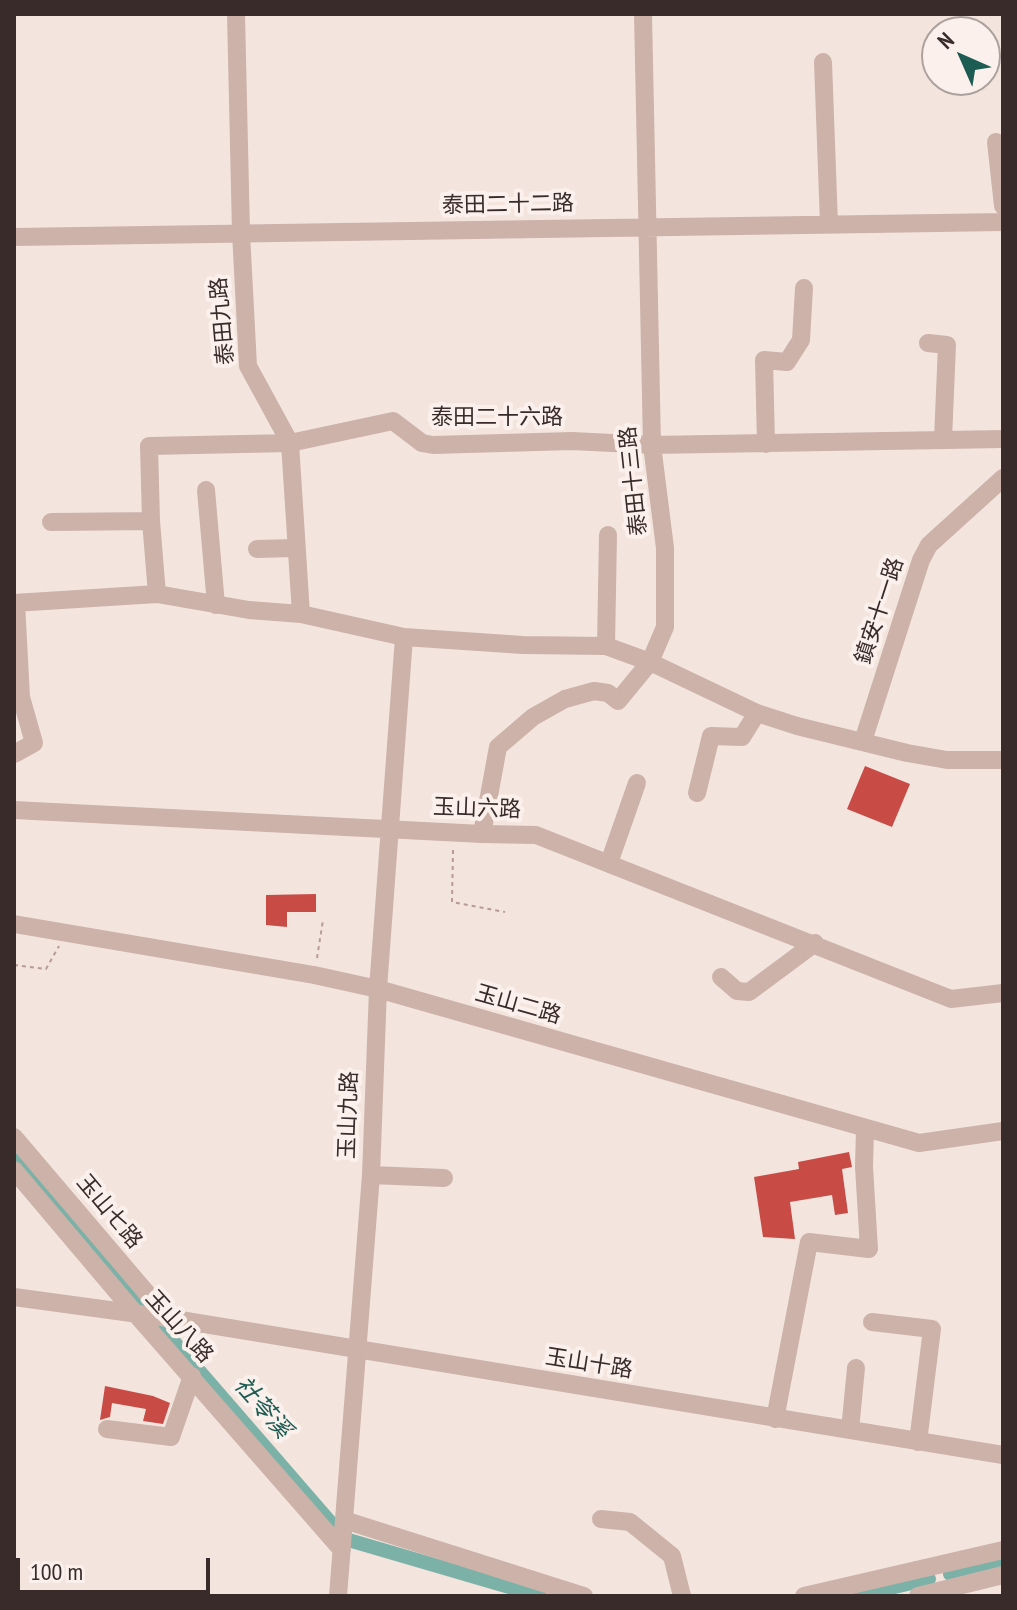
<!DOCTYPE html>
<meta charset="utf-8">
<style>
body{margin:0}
#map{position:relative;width:1017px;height:1610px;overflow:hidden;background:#f3e5de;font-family:"PT Sans Narrow",sans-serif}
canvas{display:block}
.frame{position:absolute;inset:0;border:16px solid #392b29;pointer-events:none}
.north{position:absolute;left:921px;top:16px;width:80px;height:80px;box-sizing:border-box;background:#fbf0eb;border:2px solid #ada19d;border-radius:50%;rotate:315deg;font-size:22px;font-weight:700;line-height:32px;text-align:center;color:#392b29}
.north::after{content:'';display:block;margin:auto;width:28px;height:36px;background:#1d5c53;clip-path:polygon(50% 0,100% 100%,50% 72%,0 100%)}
.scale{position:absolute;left:16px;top:1558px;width:194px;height:36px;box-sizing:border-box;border:4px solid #392b29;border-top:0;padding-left:10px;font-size:24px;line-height:28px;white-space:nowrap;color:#392b29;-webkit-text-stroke:6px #fbf0eb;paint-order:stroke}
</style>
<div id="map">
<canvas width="1017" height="1610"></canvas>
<div class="frame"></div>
<div class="north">N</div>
<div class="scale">100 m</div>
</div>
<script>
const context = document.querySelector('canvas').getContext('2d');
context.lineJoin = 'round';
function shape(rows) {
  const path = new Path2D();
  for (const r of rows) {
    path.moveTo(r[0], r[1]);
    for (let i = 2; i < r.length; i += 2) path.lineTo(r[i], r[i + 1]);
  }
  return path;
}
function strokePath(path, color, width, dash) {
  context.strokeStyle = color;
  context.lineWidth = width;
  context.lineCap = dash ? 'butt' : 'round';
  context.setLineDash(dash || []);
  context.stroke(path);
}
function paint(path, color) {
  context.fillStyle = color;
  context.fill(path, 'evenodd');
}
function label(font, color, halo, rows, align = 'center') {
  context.font = font + ' "PT Sans Narrow","Noto Sans TC",sans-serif';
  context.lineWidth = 8;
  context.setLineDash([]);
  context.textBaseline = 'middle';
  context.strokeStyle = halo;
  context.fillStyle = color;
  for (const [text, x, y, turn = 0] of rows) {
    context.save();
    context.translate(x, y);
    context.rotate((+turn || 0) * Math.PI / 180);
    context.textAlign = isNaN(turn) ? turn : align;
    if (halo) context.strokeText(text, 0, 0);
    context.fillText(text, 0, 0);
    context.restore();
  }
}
strokePath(shape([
 [14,1152,143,1306,345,1539,540,1596],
 [950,1574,1003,1561],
 [856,1596,929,1579]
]), '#7cb1a8', 14);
paint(shape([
 [865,766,910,784,892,827,847,809],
 [316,894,316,912,287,912,287,927,266,925,266,895],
 [849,1152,852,1167,842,1169,848,1213,835,1215,832,1195,790,1202,795,1239,763,1237,754,1177,799,1169,798,1162],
 [105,1386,153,1396,170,1403,163,1424,143,1421,146,1409,112,1403,110,1417,100,1420]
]), '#c94b46');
strokePath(shape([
 [453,850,452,902,505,912],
 [317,958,323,920],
 [14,965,46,969,59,946]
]), '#b89b93', 2, [4, 4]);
strokePath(shape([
 [236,14,241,233,248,366,290,443,301,614],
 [823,62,829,224],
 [996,142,1003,206],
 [14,237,1003,222],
 [928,343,947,345,943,439],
 [766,444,764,360,787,362,801,340,804,288],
 [206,490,216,605],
 [51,522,151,521],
 [257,549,295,548],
 [157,594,151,521,149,446,290,443,393,421,422,443,433,445,572,441,652,445,1003,439],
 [14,603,157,594,249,610,301,614,404,637,523,645,606,646,650,662,757,713,797,726,907,753,947,760,1003,760],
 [606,646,608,535],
 [863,741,921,560,929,545,1003,478],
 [14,754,34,743,21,697,16,603],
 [697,793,711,736,742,737,757,713],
 [14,810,482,834,536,835,951,999,1003,993],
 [482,834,498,747,533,717,565,699,594,691,608,693,618,701,650,662,665,627,665,548,652,445,643,14],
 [609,863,637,783],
 [14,924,314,975,378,989,919,1143,1003,1131],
 [721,977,737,991,749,992,815,943],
 [14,1137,168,1318],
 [14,1170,134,1312,342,1550],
 [371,1175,444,1178],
 [14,1297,168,1318,1003,1455],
 [872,1322,932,1329,918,1442],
 [775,1419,809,1242,869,1249,864,1167,865,1129],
 [107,1429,171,1437,192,1376],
 [850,1430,856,1368],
 [601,1519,630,1522,672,1556,682,1596],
 [344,1520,584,1596],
 [338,1596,371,1175,378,989,404,637],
 [804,1596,1003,1550],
 [918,1596,1003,1575]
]), '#ccb2a9', 18);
label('22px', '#392b29', '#fbf0eb', [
 ["泰田二十二路",508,205,-1],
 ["泰田九路",223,321,-95],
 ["泰田二十六路",497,418],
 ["泰田十三路",634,481,-96],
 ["鎮安十一路",880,611,-72],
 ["玉山六路",477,809,2],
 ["玉山二路",518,1005,16],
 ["玉山九路",349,1115,-88],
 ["玉山七路",109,1212,50],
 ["玉山八路",179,1327,48],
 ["玉山十路",589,1364,9]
]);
label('italic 24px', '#1d5c53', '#fbf0eb', [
 ["社苓溪",262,1408,49]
]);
</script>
